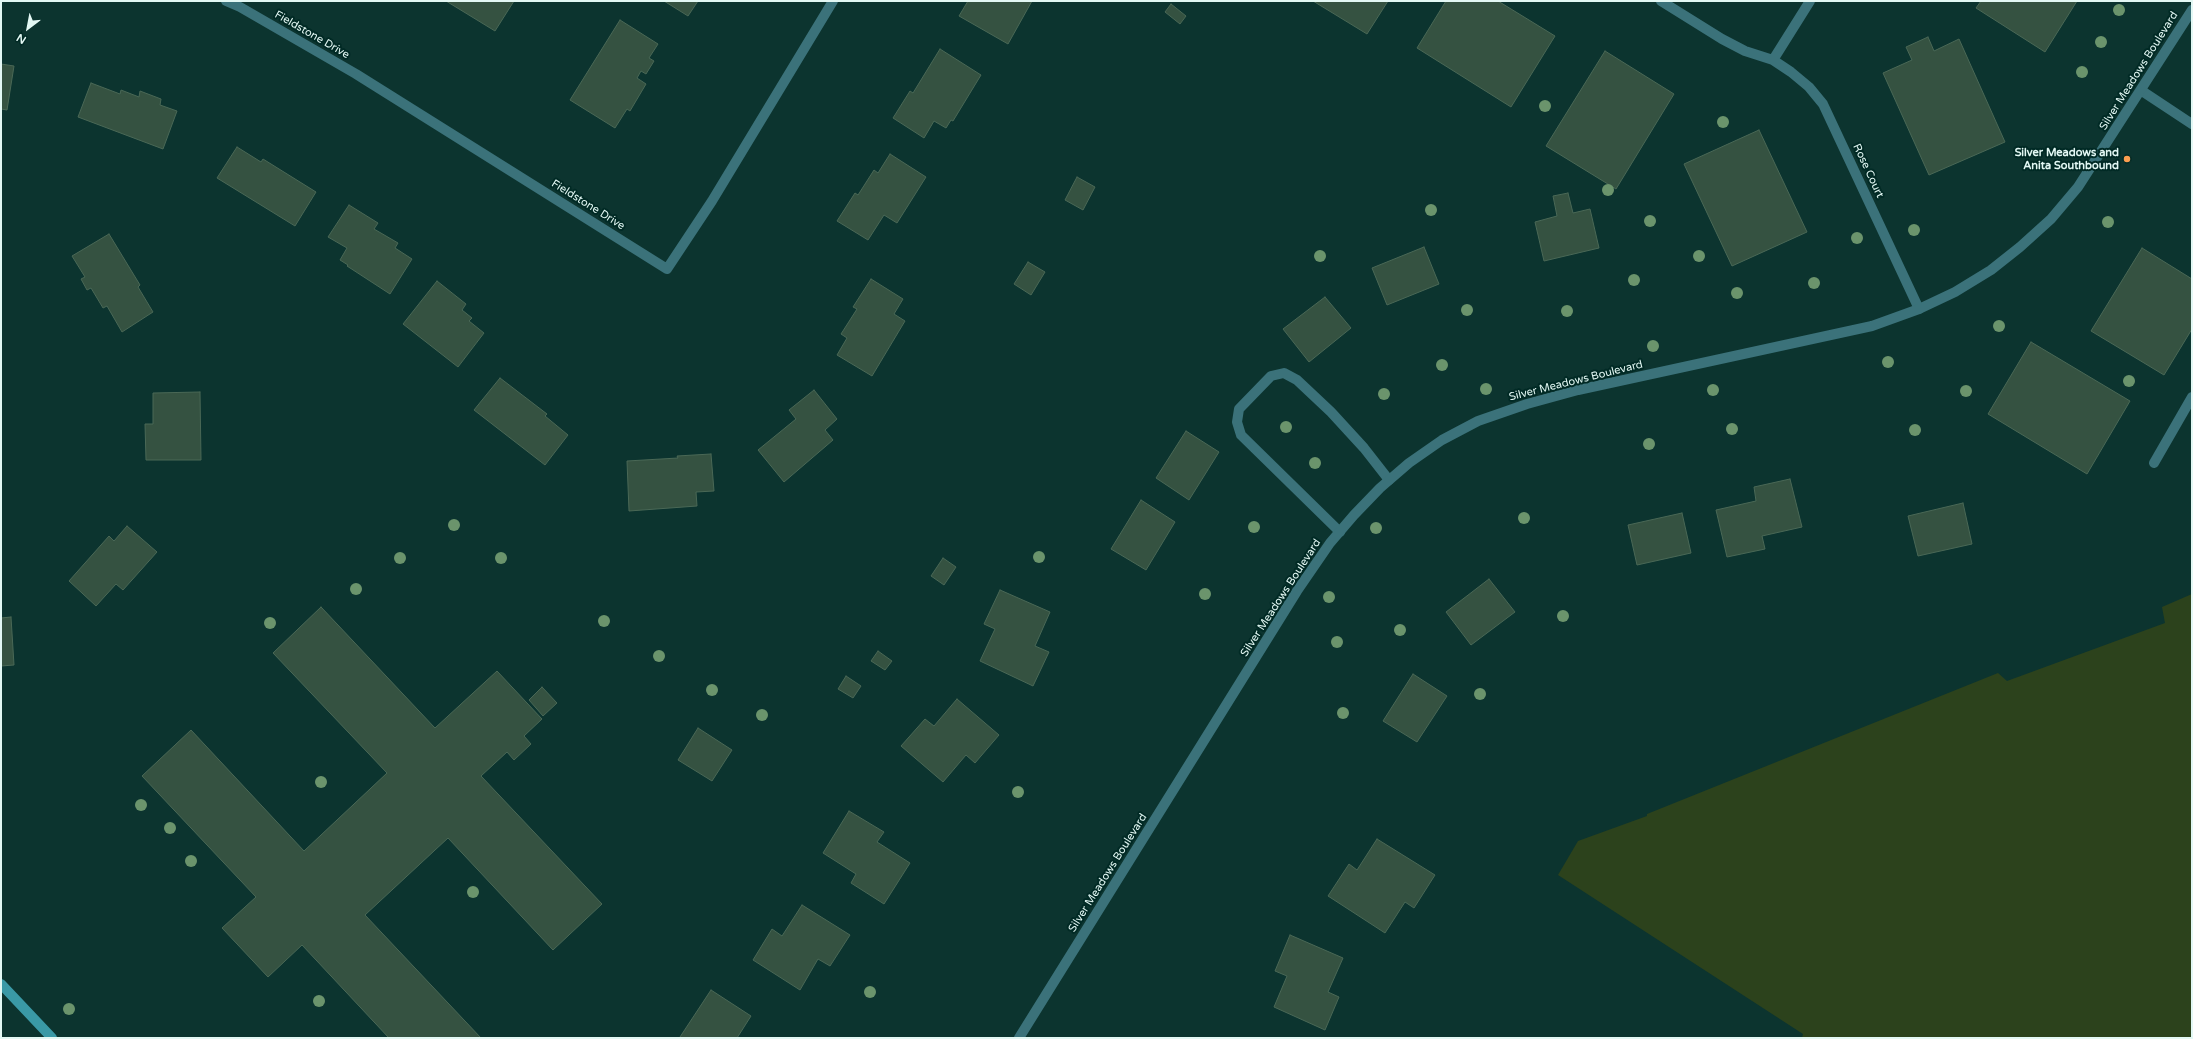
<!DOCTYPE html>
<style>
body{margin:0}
#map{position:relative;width:2193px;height:1039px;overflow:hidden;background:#0c342f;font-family:"Varela Round",sans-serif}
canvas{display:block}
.frame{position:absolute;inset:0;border:2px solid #e3f8f4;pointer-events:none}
.north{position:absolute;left:8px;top:8px;width:40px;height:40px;-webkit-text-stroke:3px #012a25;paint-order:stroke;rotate:212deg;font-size:11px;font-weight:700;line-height:16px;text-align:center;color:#e3f8f4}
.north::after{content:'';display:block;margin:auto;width:14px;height:18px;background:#e3f8f4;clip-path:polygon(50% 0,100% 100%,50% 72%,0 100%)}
</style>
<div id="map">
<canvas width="2193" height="1039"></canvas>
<div class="frame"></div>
<div class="north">N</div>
</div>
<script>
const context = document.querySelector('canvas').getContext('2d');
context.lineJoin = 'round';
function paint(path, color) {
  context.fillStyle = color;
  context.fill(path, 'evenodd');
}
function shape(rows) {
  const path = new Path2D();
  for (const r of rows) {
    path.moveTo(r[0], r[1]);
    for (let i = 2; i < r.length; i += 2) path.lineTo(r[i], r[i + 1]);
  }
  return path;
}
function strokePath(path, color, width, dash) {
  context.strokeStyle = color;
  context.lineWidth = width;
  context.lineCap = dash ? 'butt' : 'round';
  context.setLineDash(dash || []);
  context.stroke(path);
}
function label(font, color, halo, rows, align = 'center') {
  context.font = font + ' "Varela Round",sans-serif';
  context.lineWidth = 4;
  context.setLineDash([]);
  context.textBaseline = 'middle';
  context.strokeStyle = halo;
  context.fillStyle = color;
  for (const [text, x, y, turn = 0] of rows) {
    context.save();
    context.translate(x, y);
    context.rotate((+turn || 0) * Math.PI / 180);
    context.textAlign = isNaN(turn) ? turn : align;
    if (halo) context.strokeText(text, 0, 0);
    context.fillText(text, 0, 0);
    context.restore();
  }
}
paint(shape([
 [2192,594,2192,1038,1802,1038,1803,1034,1558,875,1578,841,1647,816,1647,814,1998,673,2007,681,2165,623,2162,607]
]), '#2c421c');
const building = shape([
 [446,1,514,1,495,31,446,1],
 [664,1,698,1,688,16,664,1],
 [968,1,1032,1,1008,44,959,16,968,1],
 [1313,1,1388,1,1367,34,1313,1],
 [1446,1,1498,1,1555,36,1511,107,1417,48,1446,1],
 [1981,1,2077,1,2045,52,1976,8,1981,1],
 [1171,4,1186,16,1180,24,1165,12,1171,4],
 [620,20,658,44,649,58,654,61,646,74,641,71,637,78,646,84,630,111,627,109,615,128,570,100,620,20],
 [1928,37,1934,51,1959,39,2005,142,1929,175,1883,73,1912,60,1906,47,1928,37],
 [940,49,981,75,953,121,951,120,946,128,934,121,924,138,893,118,910,91,913,93,940,49],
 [1605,51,1674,94,1616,189,1546,146,1605,51],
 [1,64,14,66,7,110,1,109,1,64],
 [91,83,120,94,121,90,139,97,140,91,161,99,160,105,177,111,163,149,78,117,91,83],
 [1759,130,1807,232,1732,266,1684,164,1759,130],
 [237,147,261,162,263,159,316,192,295,226,217,178,237,147],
 [890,154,926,177,897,223,884,215,868,240,837,221,855,193,858,195,874,170,878,173,890,154],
 [1077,177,1095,187,1083,210,1065,200,1077,177],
 [1568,193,1573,213,1590,209,1599,248,1544,261,1535,222,1557,216,1553,196,1568,193],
 [349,205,378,223,374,229,398,243,395,248,412,259,390,294,347,266,348,265,340,260,347,248,328,237,349,205],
 [109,234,140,285,138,287,153,312,122,332,107,306,103,308,91,288,87,290,81,279,85,277,72,256,109,234],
 [1424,247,1439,284,1387,305,1372,268,1424,247],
 [2142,248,2192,279,2192,329,2164,375,2091,331,2142,248],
 [1028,262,1045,272,1031,295,1014,284,1028,262],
 [871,279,903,299,894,314,905,321,872,376,837,355,847,338,841,334,857,309,853,307,871,279],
 [437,281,466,304,462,310,472,318,469,321,484,333,458,367,403,324,437,281],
 [1325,297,1351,328,1309,362,1283,329,1325,297],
 [2031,342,2130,401,2087,474,1988,414,2031,342],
 [500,378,547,414,545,416,568,435,545,465,474,410,500,378],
 [814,390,837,419,825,430,833,440,784,482,758,450,796,419,789,410,814,390],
 [200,392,201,460,146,460,145,424,153,424,153,393,200,392],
 [1186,431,1219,452,1189,500,1156,478,1186,431],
 [711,454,714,491,696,492,697,506,629,511,627,461,678,458,677,456,711,454],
 [1790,479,1802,527,1762,536,1765,549,1727,557,1716,510,1756,501,1754,487,1790,479],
 [1141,500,1175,522,1146,570,1111,549,1141,500],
 [1963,503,1972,544,1918,556,1908,516,1963,503],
 [1682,513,1691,553,1637,565,1628,525,1682,513],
 [127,526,157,552,123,590,116,584,96,606,69,581,109,536,114,541,127,526],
 [943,558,956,567,944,585,931,576,943,558],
 [1489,579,1515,612,1471,645,1446,612,1489,579],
 [1000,590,1050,612,1035,646,1049,652,1033,686,980,661,995,629,984,624,1000,590],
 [321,607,435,728,497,671,542,719,524,736,531,744,514,760,507,752,481,776,602,904,553,950,448,838,365,915,481,1038,389,1038,302,945,268,977,222,928,256,897,142,776,191,730,304,851,387,773,273,653,321,607],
 [11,617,14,665,1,666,1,618,11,617],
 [878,651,892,661,885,670,871,661,878,651],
 [1413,674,1447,696,1417,742,1383,721,1413,674],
 [846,676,861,686,853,698,838,689,846,676],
 [542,687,557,703,543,716,529,700,542,687],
 [957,699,999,735,975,763,966,755,943,782,901,746,925,719,934,726,957,699],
 [698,728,732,750,712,781,678,760,698,728],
 [849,811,884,832,877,842,910,863,884,904,851,883,856,874,823,853,849,811],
 [1377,839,1435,875,1414,908,1405,902,1385,933,1328,896,1349,864,1357,870,1377,839],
 [802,905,850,935,830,966,818,959,800,990,753,960,772,929,782,936,802,905],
 [1290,935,1343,958,1328,992,1339,997,1325,1030,1274,1007,1287,976,1275,971,1290,935],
 [711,990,751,1016,737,1038,682,1038,680,1037,711,990]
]);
paint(building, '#355241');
strokePath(building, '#4a6856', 1);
strokePath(shape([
 [1661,1,1722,39,1745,51,1773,60,1810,1],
 [1773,60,1791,72,1809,87,1823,104,1919,309],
 [2154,463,2192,397],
 [1340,532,1241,435,1237,422,1239,409,1271,376,1284,373,1297,380,1331,412,1364,448,1389,480]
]), '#3b727a', 10);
strokePath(shape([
 [226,1,240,7,356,74,667,269,712,201,833,1],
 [2142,91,2192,124]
]), '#3b727a', 10);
strokePath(shape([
 [1019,1038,1297,591,1330,543,1354,515,1380,488,1409,463,1442,440,1478,421,1527,404,1578,390,1872,326,1919,309,1955,292,1991,270,2020,247,2051,219,2078,187,2192,10]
]), '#3b727a', 10);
strokePath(shape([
 [1,984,52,1038]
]), '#3a99a6', 10);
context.fillStyle = '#6b946c';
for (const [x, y] of [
 [2119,10],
 [2101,42],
 [2082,72],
 [1545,106],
 [1723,122],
 [1608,190],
 [1431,210],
 [1650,221],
 [2108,222],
 [1914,230],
 [1857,238],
 [1320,256],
 [1699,256],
 [1634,280],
 [1814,283],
 [1737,293],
 [1467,310],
 [1567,311],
 [1999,326],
 [1653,346],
 [1888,362],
 [1442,365],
 [2129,381],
 [1486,389],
 [1713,390],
 [1966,391],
 [1384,394],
 [1286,427],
 [1732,429],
 [1915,430],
 [1649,444],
 [1315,463],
 [1524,518],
 [454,525],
 [1254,527],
 [1376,528],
 [1039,557],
 [400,558],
 [501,558],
 [356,589],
 [1205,594],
 [1329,597],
 [1563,616],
 [604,621],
 [270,623],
 [1400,630],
 [1337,642],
 [659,656],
 [712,690],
 [1480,694],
 [1343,713],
 [762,715],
 [321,782],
 [1018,792],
 [141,805],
 [170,828],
 [191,861],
 [473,892],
 [870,992],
 [319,1001],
 [69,1009]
]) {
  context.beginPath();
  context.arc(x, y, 6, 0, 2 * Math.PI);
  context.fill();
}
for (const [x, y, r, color] of [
 [2127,159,4,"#fb9e50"]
]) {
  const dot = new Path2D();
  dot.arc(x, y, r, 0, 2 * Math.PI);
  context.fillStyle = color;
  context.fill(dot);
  strokePath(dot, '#012a25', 1.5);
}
label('11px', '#e3f8f4', '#012a25', [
 ["Fieldstone Drive",312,35,30],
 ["Silver Meadows Boulevard",2139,71,-58],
 ["Rose Court",1868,171,65],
 ["Fieldstone Drive",588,205,32],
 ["Silver Meadows Boulevard",1576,381,-14],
 ["Silver Meadows Boulevard",1281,598,-57],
 ["Silver Meadows Boulevard",1108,873,-58]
]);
label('bold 11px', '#e3f8f4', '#012a25', [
 ["Silver Meadows and",2119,153],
 ["Anita Southbound",2119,166]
], 'right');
</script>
